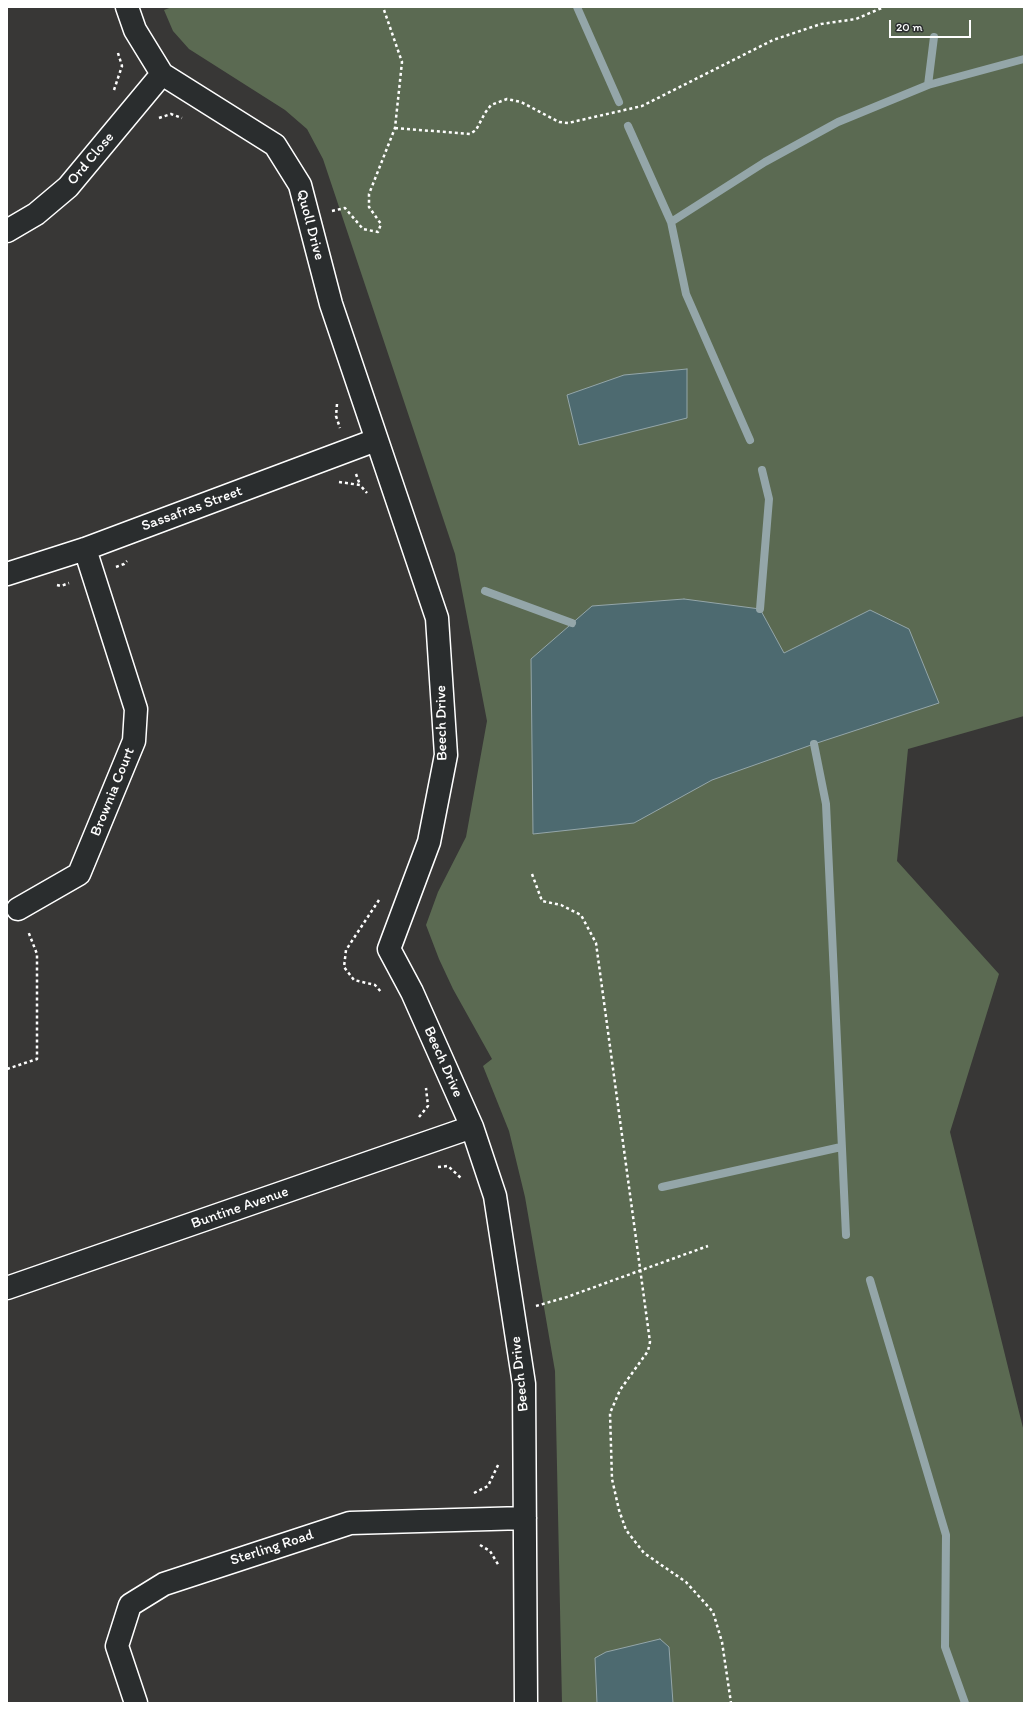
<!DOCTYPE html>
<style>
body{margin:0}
#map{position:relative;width:1031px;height:1710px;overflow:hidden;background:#383736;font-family:Itim,sans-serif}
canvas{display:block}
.frame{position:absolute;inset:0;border:8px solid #fff;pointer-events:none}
.scale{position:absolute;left:889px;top:20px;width:82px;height:18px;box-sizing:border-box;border:2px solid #fff;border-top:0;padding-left:5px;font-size:12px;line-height:14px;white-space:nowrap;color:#fff;-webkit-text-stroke:3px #2a2d2e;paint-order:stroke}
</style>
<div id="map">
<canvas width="1031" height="1710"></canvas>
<div class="frame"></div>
<div class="scale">20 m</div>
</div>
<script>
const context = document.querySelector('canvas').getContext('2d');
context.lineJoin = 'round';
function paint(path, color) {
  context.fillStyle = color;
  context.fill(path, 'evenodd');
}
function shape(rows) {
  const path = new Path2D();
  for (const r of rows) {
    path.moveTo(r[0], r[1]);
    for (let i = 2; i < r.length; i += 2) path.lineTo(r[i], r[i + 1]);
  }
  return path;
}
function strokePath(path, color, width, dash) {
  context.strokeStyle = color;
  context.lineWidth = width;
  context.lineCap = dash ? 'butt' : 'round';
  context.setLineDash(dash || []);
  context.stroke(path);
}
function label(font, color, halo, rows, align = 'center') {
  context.font = font + ' Itim,sans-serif';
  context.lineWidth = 4;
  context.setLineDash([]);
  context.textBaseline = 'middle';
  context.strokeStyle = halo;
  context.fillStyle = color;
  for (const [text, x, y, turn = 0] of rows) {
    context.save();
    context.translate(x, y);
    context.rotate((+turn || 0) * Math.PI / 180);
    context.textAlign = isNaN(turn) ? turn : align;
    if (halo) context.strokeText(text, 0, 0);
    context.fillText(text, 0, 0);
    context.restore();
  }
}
paint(shape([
 [172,7,1024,7,1024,716,908,749,897,861,999,974,950,1132,1024,1432,1024,1703,562,1703,555,1371,525,1197,509,1131,483,1066,492,1059,453,989,439,959,426,925,438,892,466,837,487,721,455,554,323,159,307,129,285,110,189,49,173,31,164,10]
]), '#5b6a52');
const water = shape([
 [687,369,687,418,579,445,567,395,624,375,687,369],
 [684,599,760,609,784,653,870,610,909,629,939,703,814,744,712,780,634,823,533,834,531,659,592,606,684,599],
 [660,1639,669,1647,673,1703,597,1703,595,1658,606,1652,660,1639]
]);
paint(water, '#4d6a70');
strokePath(water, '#94a6a9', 1);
strokePath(shape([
 [577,7,619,102],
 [928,85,934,37],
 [628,126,671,222,686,294,750,440],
 [671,222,765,162,838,122,928,85,1024,59],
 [485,591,572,623],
 [760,609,769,499,762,470],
 [814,744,826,804,846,1235],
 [662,1187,841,1147],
 [870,1280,946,1535,945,1647,965,1703]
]), '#94a6a9', 8);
const street = shape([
 [127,7,135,30,162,74,275,145,300,185,331,304,437,618,446,755,429,842,389,949,412,992,472,1127,495,1196,524,1384,526,1703],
 [7,231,36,214,68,187,162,74],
 [7,574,85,549,376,440],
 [18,909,79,874,134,741,136,709,85,549],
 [7,1288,472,1127],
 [136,1703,117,1646,130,1605,164,1584,350,1523,525,1518]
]);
strokePath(street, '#fff', 25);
strokePath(shape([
 [114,90,122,66,118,53],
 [159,118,171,114,182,118],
 [395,128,470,134,476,130,485,113,491,105,507,99,521,102,559,122,568,123,642,106,773,40,821,24,856,19,884,7],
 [332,211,345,208,363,229,378,232,381,224,369,207,369,194,395,128,402,62,383,7],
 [337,404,336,416,340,428],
 [356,474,360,485],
 [339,482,360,485,367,493],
 [116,567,124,564,127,561],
 [57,585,61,586,69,583],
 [532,874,542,901,561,905,581,915,596,943,650,1342,648,1351,620,1390,610,1413,612,1479,619,1510,626,1530,644,1553,686,1582,713,1612,722,1642,731,1703],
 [379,900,346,950,344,967,354,980,375,985,382,993],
 [7,1069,37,1059,37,954,28,931],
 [419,1117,428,1106,426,1088],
 [438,1167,448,1166,462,1179],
 [536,1306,567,1297,708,1246],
 [474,1493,488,1486,499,1463],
 [480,1545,490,1551,499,1566]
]), '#fff', 2.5, [3, 3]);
strokePath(street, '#2a2d2e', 22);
label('15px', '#fff', '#2a2d2e', [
 ["Ord Close",91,159,-50],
 ["Quoll Drive",310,225,75],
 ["Sassafras Street",192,509,-20],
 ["Beech Drive",442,723,-91],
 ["Brownia Court",113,792,-68],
 ["Beech Drive",443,1062,66],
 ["Buntine Avenue",240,1208,-19],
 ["Beech Drive",520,1374,-96],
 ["Sterling Road",272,1548,-18]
]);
</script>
